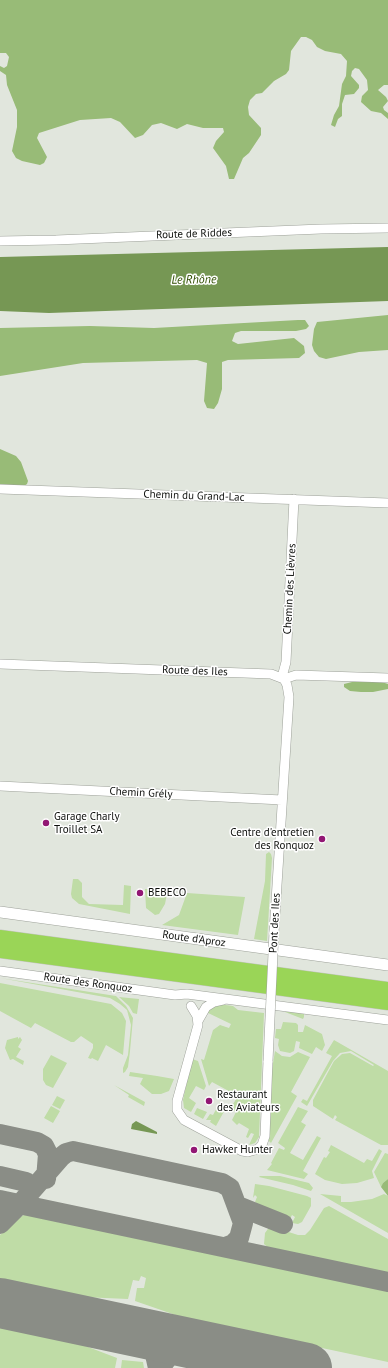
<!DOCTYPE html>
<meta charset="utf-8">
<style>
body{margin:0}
canvas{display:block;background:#e1e6dd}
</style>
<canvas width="388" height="1368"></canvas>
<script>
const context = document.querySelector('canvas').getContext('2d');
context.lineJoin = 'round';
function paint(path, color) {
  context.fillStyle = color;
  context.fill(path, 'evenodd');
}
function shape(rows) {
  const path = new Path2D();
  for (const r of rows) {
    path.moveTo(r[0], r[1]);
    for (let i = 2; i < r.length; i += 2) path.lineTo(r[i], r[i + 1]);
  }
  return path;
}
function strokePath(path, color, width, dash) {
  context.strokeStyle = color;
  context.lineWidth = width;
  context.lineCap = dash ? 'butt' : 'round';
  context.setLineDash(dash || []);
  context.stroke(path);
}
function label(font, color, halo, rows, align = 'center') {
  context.font = font + ' "PT Sans",sans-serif';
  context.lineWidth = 3;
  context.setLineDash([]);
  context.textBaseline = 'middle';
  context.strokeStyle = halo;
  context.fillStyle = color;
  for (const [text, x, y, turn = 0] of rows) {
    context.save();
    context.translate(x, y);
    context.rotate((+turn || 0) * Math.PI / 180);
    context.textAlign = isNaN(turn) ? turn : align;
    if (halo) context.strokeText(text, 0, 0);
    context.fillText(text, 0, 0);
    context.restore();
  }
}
paint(shape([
 [269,852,271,854,272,858,267,941,254,939,265,881,266,854],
 [73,879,78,879,82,883,82,897,89,904,123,905,124,885,131,886,130,914,79,904,72,898,71,894],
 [145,889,168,889,165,904,159,914,155,915,146,908],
 [187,893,245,897,238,935,162,925,179,915],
 [0,978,116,996,126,1006,133,1018,130,1051,128,1067,125,1072,123,1073,123,1068,128,1055,131,1025,127,1010,120,1004,110,998],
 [0,983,111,1004,122,1013,126,1021,123,1055,106,1045,98,1061,92,1058,91,1059,88,1058,93,1048,93,1044,81,1036,74,1042,71,1042,35,1023,31,1028,0,1011],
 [119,997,139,999,137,1014,133,1013,129,1006],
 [218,1004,233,1006,238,1010,264,1013,259,1137,255,1143,249,1145,254,1134,251,1133,248,1138,246,1137,249,1129,239,1123,237,1125,232,1120,236,1112,230,1109,238,1096,212,1082,209,1086,201,1059,204,1060,213,1030,220,1025,229,1028,231,1024,206,1012],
 [285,1010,304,1013,304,1017,303,1019,285,1012],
 [283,1022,296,1023,298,1025,298,1032,303,1032,305,1025,322,1034,325,1045,322,1051,316,1047,312,1054,299,1048,300,1042,296,1041,294,1051,290,1053,280,1051,278,1045,279,1039,275,1038,276,1029,281,1029],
 [18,1037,18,1039,20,1037,22,1040,18,1047,21,1049,16,1057,24,1061,23,1065,13,1059,10,1060,5,1048,7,1040],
 [334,1040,388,1071,388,1145,381,1145,335,1120,337,1117,335,1115,333,1119,313,1106,313,1100,334,1061,342,1054,350,1053,373,1066,374,1065,351,1051,340,1053,333,1061,307,1106,301,1102,303,1099,307,1101,332,1056,326,1053],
 [275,1051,282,1056,290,1057,298,1052,310,1057,291,1092,297,1096,271,1143,269,1141,272,1069],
 [51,1055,67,1063,53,1088,46,1085,43,1080,43,1069],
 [192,1059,198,1061,206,1086,204,1090,196,1086,189,1098,196,1103,191,1112,184,1108,183,1100],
 [130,1072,157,1076,174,1079,169,1091,161,1094,152,1094,140,1084,143,1078,129,1076],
 [114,1085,145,1102,144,1106,128,1097,129,1095],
 [57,1096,65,1100,60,1109,52,1105],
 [220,1102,227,1106,216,1126,210,1122,211,1120,206,1120,210,1114,213,1115],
 [51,1106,60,1111,53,1123,44,1118],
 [298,1107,308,1111,301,1122,306,1125,290,1153,303,1160,317,1136,321,1138,303,1171,308,1174,304,1179,267,1170,272,1164,271,1163,279,1148,284,1150,285,1148,278,1143],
 [197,1108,207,1112,203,1119,194,1114],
 [331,1145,364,1163,367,1159,372,1161,379,1149,382,1151,372,1171,374,1178,357,1183,342,1184,325,1180,315,1174,324,1157,326,1158,330,1152,328,1151],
 [385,1153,388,1154,388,1179,383,1183,381,1187,374,1172],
 [260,1176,280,1176,309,1183,313,1188,311,1191,293,1185,259,1177],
 [255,1184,269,1186,307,1196,311,1198,311,1206,302,1222,298,1224,292,1223,295,1217,292,1215,289,1221,255,1202,257,1197,255,1195,253,1198],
 [320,1194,341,1196,341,1202,351,1202,372,1199,384,1194,388,1196,388,1233],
 [329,1206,388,1239,388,1276,272,1251,264,1244,265,1233,270,1226,298,1235,305,1235,310,1230,324,1208],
 [36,1214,388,1288,388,1362,190,1320,135,1301,137,1288,144,1288,146,1278,141,1276,139,1281,133,1280,128,1299,82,1297,0,1280,0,1235,15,1220,24,1215],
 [0,1327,75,1342,117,1358,115,1368,0,1368],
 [122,1360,143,1362,144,1368,121,1368]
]), '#bfdca6');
paint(shape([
 [0,0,388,0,388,85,384,85,378,90,386,97,388,101,383,107,384,110,388,113,388,119,381,113,371,111,361,102,362,96,368,90,367,80,359,69,355,68,352,71,351,76,359,85,359,88,354,94,345,95,342,104,342,116,338,119,335,127,331,125,334,115,339,106,342,84,346,76,347,61,341,54,325,51,317,47,312,40,306,37,301,37,291,51,289,70,286,74,274,81,262,93,256,94,250,100,248,107,249,115,261,128,261,135,249,153,243,158,234,179,229,179,226,166,213,148,216,141,224,132,223,128,203,128,187,124,177,129,161,123,152,125,143,135,135,138,120,122,111,118,80,120,39,133,37,138,47,157,44,163,40,165,22,161,16,158,12,151,17,127,17,110,7,85,6,75,0,71,0,66,4,68,7,66,9,57,6,53,0,53],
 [388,315,388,350,359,352,326,359,319,357,314,351,312,345,314,329,317,322],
 [298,320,305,320,309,326,306,329,296,331,241,331,235,333,232,341,238,344,294,338,304,346,305,353,299,358,228,360,222,362,222,389,218,403,214,409,207,408,204,401,207,363,197,360,83,363,0,376,0,328,90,326,154,328],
 [0,449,16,456,21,462,28,481,27,484,24,486,0,485],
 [364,679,372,679,388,684,388,689,373,692,361,692,350,691,344,687,344,684],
 [388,1179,388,1196,381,1187,383,1183]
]), '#98bb77');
paint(shape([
 [388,247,388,301,49,313,0,311,0,257],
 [136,1121,157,1132,157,1134,131,1129,132,1124]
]), '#769754');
strokePath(shape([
 [0,1134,37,1142,44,1146,48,1154,46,1179],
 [0,1176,26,1182],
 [0,1200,388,1282],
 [238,1206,283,1224],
 [0,1224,20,1204,61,1157,66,1153,73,1151,222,1183,230,1188,243,1223,239,1238,233,1244,225,1247],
 [115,1328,140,1335,146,1340,154,1350,158,1368],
 [160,1368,169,1356,184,1348,196,1346,213,1348]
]), '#8a8d86', 20);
strokePath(shape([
 [0,1303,307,1368]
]), '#8a8d86', 50);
const minor = shape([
 [0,241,56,240,321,229,388,228],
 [0,489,388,503],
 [0,664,271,674,284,679],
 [282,677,286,662,294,499],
 [284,679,296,675,388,678],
 [0,786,282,800],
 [274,932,289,697,287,685,284,679],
 [0,971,175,995,187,994,388,1020],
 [191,1006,197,1016,198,1025,177,1101,177,1110,184,1120,242,1151,248,1152,258,1149,262,1145,265,1136,268,1061],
 [198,1021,206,1007,214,1002,223,1000]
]);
const tertiary = shape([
 [0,912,388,965]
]);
const motorway = shape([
 [0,938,388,990],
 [0,950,388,1002]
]);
strokePath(minor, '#9da199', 10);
strokePath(tertiary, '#9da199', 12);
strokePath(motorway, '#c5c5c4', 17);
strokePath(minor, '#fff', 9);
strokePath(tertiary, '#fff', 11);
strokePath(motorway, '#9ad557', 16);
const minorBridge = shape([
 [268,1061,274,932]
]);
strokePath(minorBridge, '#9da199', 10, []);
strokePath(minorBridge, '#fff', 9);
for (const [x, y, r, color] of [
 [46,823,4,"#921774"],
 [322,839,4,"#921774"],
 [140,893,4,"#921774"],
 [209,1101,4,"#921774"],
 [194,1150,4,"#921774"]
]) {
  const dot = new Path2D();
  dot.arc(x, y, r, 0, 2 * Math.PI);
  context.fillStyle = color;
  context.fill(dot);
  strokePath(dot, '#fff', 1.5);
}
label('11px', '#0c0e0b', '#fff', [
 ["Route de Riddes",194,234,-2],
 ["Chemin du Grand-Lac",194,496,2],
 ["Chemin des Lièvres",290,589,-87],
 ["Route des Iles",195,671,2],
 ["Chemin Grély",141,793,3],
 ["Pont des Iles",275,923,-87],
 ["Route d'Aproz",194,939,8],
 ["Route des Ronquoz",88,983,8]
]);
label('11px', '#0c0e0b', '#fff', [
 ["Garage Charly",54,817],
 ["Troillet SA",54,830],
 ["Centre d'entretien",314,833,"right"],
 ["des Ronquoz",314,846,"right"],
 ["BEBECO",148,893],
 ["Restaurant",217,1095],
 ["des Aviateurs",217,1108],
 ["Hawker Hunter",202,1150]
], 'left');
label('italic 12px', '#304e00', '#fff', [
 ["Le Rhône",194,280,-1]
]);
</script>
